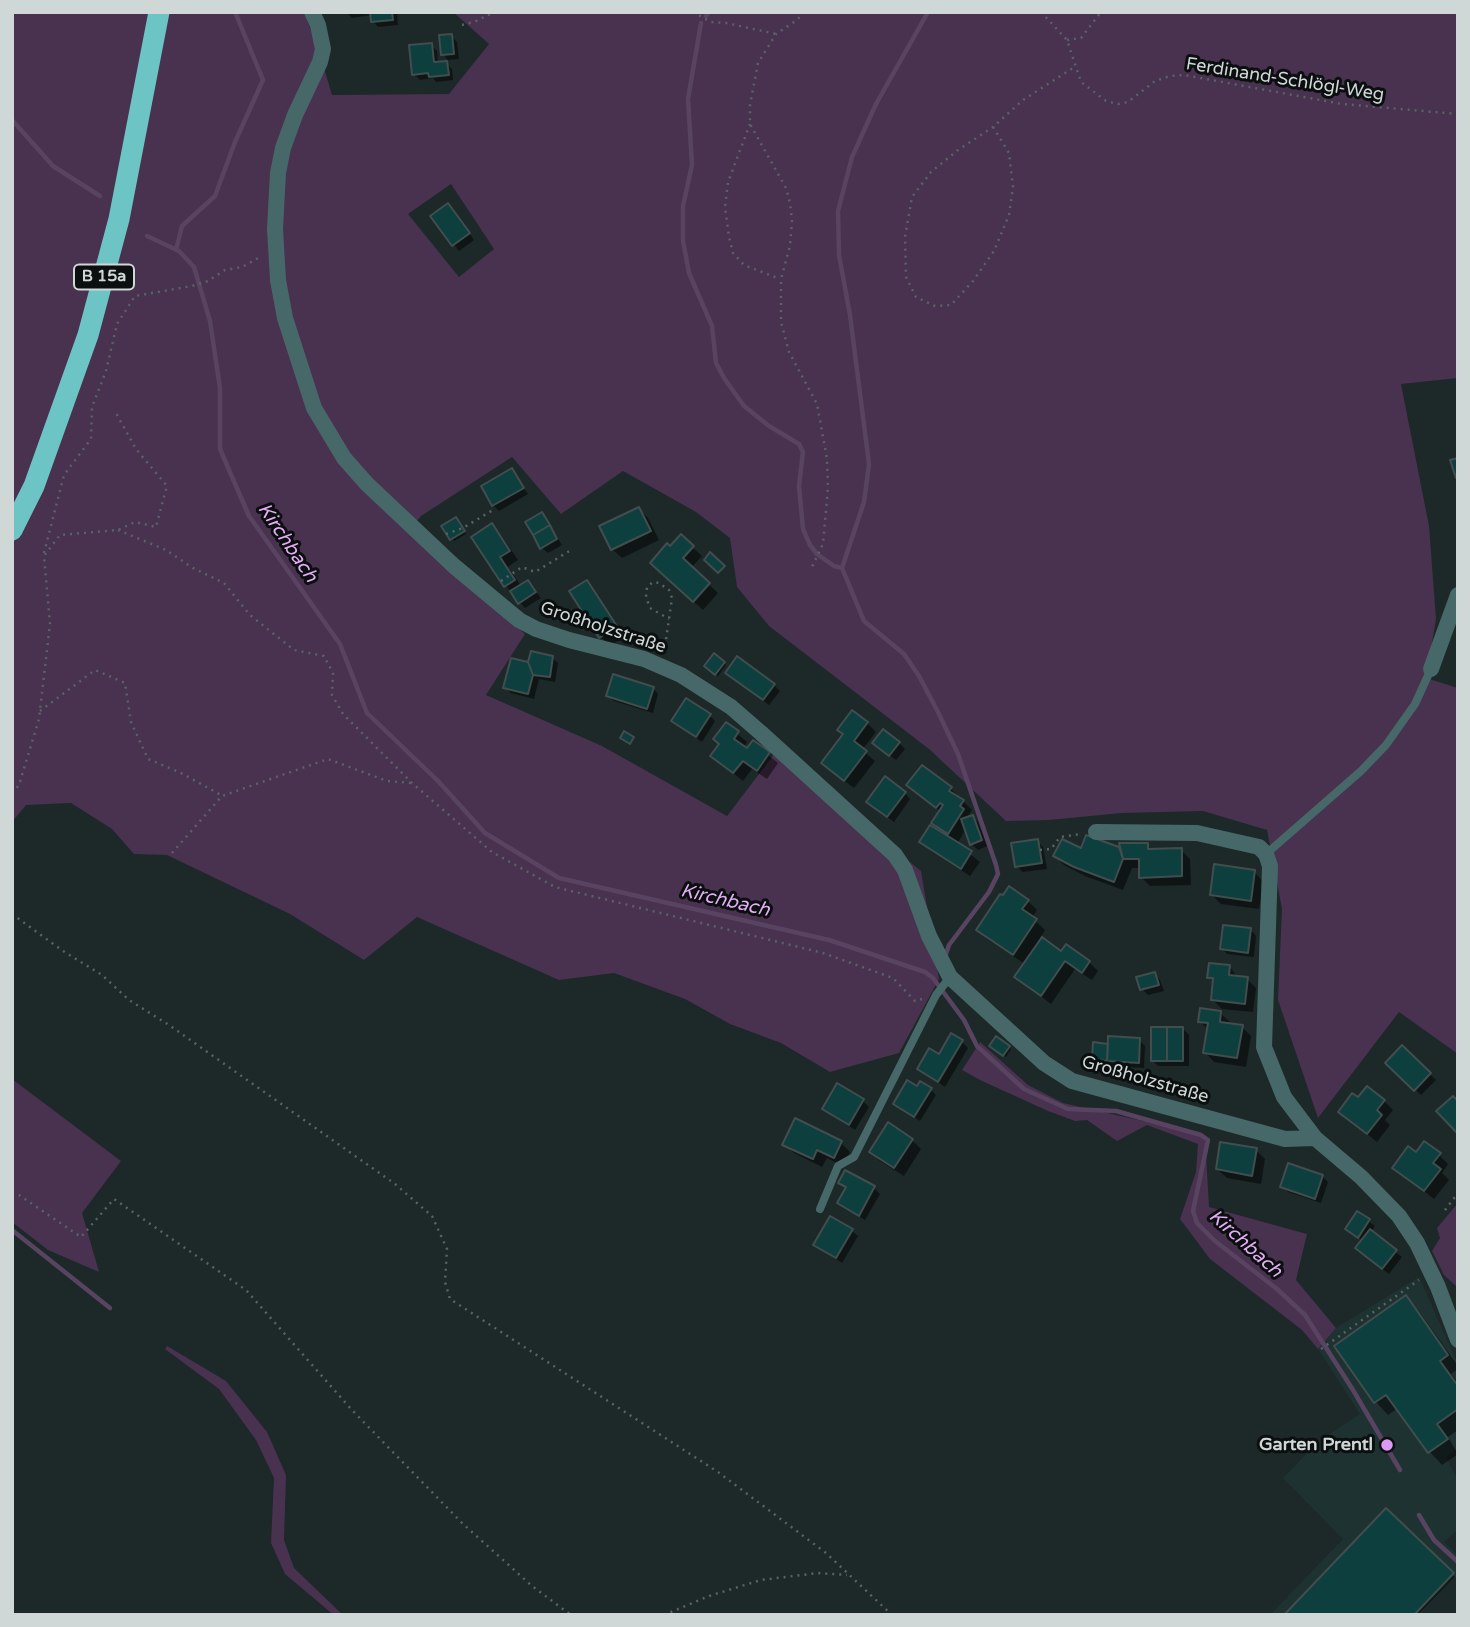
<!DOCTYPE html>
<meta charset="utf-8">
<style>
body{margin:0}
#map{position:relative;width:1470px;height:1627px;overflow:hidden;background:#1d2828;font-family:"Varela Round",sans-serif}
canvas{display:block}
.frame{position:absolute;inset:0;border:14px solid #d0d7d7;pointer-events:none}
</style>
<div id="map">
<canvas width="1470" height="1627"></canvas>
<div class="frame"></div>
</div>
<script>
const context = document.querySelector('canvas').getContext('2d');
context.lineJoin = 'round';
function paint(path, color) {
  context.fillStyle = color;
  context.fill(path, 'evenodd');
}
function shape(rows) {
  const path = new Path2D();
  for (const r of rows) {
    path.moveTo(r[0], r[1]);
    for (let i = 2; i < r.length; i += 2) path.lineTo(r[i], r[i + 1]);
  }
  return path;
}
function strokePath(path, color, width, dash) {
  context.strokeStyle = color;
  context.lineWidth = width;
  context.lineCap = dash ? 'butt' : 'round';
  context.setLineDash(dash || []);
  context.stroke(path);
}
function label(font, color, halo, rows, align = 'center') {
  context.font = font + ' "Varela Round",sans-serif';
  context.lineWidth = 6;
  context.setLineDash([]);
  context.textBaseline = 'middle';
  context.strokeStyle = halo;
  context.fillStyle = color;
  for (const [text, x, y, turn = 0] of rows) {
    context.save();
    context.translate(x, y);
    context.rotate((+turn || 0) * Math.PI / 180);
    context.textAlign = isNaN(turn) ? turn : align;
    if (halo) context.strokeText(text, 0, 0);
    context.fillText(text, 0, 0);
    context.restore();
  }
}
paint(shape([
 [1419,1277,1458,1364,1458,1448,1446,1457,1458,1480,1458,1529,1444,1542,1458,1556,1458,1575,1419,1615,1270,1615,1343,1539,1283,1478,1318,1442,1360,1414,1318,1349,1336,1328]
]), '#1f3232');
paint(shape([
 [12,12,304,12,319,51,332,95,449,94,489,44,453,12,1458,12,1458,378,1401,384,1429,526,1436,619,1426,678,1458,688,1458,1054,1399,1012,1318,1118,1278,1000,1282,909,1267,830,1203,811,1122,813,1049,820,1006,821,929,749,769,626,737,587,730,538,696,512,623,471,561,514,512,457,421,516,413,526,525,634,486,695,602,746,727,816,775,753,921,871,939,979,899,1053,830,1072,781,1043,730,1024,685,999,614,973,559,980,417,917,364,960,290,914,167,855,134,854,112,829,71,803,26,805,12,822],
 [451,184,494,249,459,277,408,214],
 [980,1042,1028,1085,1063,1103,1205,1135,1209,1207,1307,1234,1296,1280,1336,1328,1318,1349,1302,1330,1210,1259,1180,1219,1196,1172,1198,1144,1147,1125,1117,1141,1087,1120,1075,1121,1048,1111,980,1080,962,1070],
 [12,1079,121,1161,82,1213,99,1272,48,1250,12,1222],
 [1458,1203,1458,1286,1457,1287,1444,1275,1432,1251,1440,1238,1437,1228],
 [167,1346,226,1381,267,1432,286,1475,284,1540,294,1568,343,1615,334,1615,329,1611,285,1574,271,1543,274,1478,256,1440,219,1389,165,1349]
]), '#493150');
paint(shape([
 [346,12,397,12,398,25,378,27,373,21,372,15,352,18],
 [451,36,457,42,459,59,448,60,443,54],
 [431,45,437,51,438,64,446,63,452,69,453,80,436,82,433,78,420,80,414,74],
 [454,211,474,240,459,251,433,216],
 [512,470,528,494,499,511,493,505],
 [639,509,648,518,659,540,622,558,612,549],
 [542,514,562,545,548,553,542,548],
 [458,522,466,534,454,541,444,527],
 [492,525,501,535,518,560,508,567,521,586,528,582,541,598,525,608,506,586,474,538],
 [681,537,702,556,691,568,718,593,703,610,661,572,670,548],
 [586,582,595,591,625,636,610,646,600,636],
 [715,656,726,665,718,676,707,666],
 [553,658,558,663,555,682,539,679,534,699,511,693,505,687,529,664],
 [733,678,774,685,780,691,769,705],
 [653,688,658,694,653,713,614,701,608,696],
 [710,716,715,721,702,742,673,721],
 [867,723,876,732,862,750,875,761,854,788,833,772,845,735],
 [726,724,747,742,743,748,748,751,753,743,778,763,767,779,752,769,743,781,712,756,721,745],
 [899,743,905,749,896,760,880,748],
 [909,785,951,789,972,810,966,819,972,817,978,822,987,846,978,850,972,844,966,829,957,844,980,862,970,876,931,851,922,842,945,835,934,823,941,812],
 [905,793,910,799,894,822,874,807],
 [1087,837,1121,850,1147,845,1153,851,1181,850,1190,859,1191,885,1150,886,1141,877,1141,868,1132,868,1123,890,1085,876,1064,865,1055,856,1082,851],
 [1037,841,1043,847,1047,869,1023,872,1017,867],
 [1254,872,1263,881,1259,909,1221,904,1212,895],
 [1028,901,1037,910,1032,918,1045,930,1040,938,1062,953,1089,962,1098,971,1092,980,1075,969,1051,1004,1016,977,1025,964,987,939,978,930],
 [1251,930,1256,936,1254,957,1227,954,1222,948],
 [1230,967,1238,978,1247,979,1256,988,1253,1012,1222,1009,1212,999,1214,982,1209,977],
 [1155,974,1160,980,1164,991,1148,995,1142,989],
 [1220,1013,1230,1022,1229,1025,1242,1027,1251,1036,1246,1067,1214,1062,1205,1052,1208,1030,1200,1021],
 [1183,1029,1189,1035,1189,1066,1158,1066,1152,1060],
 [1139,1040,1145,1046,1144,1068,1100,1065,1094,1059,1110,1046],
 [962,1042,968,1048,945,1087,919,1069],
 [1009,1047,1011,1049,1006,1057,993,1048],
 [1402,1048,1436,1080,1421,1095,1388,1063],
 [917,1088,930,1089,936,1095,920,1121,895,1104],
 [1359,1100,1384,1101,1393,1110,1385,1120,1390,1125,1377,1142,1340,1112],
 [863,1101,869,1107,855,1130,824,1109],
 [912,1140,921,1149,904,1176,880,1161,871,1152],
 [841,1143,850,1152,843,1166,827,1158,822,1167,794,1153,784,1144],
 [1256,1150,1265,1159,1261,1184,1227,1178,1217,1169],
 [1416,1155,1439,1155,1448,1164,1442,1173,1449,1180,1434,1199,1394,1167],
 [846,1172,874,1188,880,1194,865,1220,839,1203,847,1189,840,1182],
 [1322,1176,1328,1182,1321,1203,1288,1192,1282,1186],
 [1357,1213,1375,1226,1371,1232,1402,1257,1389,1274,1363,1254,1363,1241,1347,1229],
 [852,1231,858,1236,842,1263,816,1245],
 [1405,1297,1418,1310,1458,1366,1458,1369,1451,1374,1458,1383,1458,1430,1448,1437,1458,1454,1442,1465,1430,1452,1398,1408,1388,1415,1376,1402,1336,1346],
 [1386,1511,1455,1577,1418,1615,1286,1615]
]), '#0007');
strokePath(shape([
 [928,12,876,104,852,157,838,211,839,255,850,315,869,464,864,502,842,568,864,621,904,654,919,676,938,712,958,754,996,865,998,874,989,892,949,945,946,954],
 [706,16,709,12],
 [701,23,688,99,692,165,683,206,683,241,689,273,712,326,716,363,724,378,744,406,769,426,799,444,803,452,799,486,803,529,810,545,817,554,834,566,842,568],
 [12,120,53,166,100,196],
 [147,236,179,251,194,267,210,321,220,388,220,449,249,516,340,644,367,713,438,781,485,833,559,878,829,940,925,972,933,978,944,993,964,1020,977,1046,1024,1089,1068,1109,1116,1111,1201,1135,1208,1140,1193,1211,1197,1223,1215,1241,1277,1289,1305,1315,1353,1390,1400,1470],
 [176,250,182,226,215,196,235,142,263,80,235,12],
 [12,1230,110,1308],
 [1419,1515,1434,1540,1458,1562]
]), '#584461', 4.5);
const building = shape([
 [370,12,392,12,393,20,371,22,370,12],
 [452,34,454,54,441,55,439,35,452,34],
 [432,43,434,62,447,61,449,75,429,77,428,73,412,75,409,45,432,43],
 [448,203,470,233,452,246,430,216,448,203],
 [1458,458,1458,478,1456,478,1450,460,1458,458],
 [512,468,524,488,492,506,481,486,512,468],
 [639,507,651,531,611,550,599,526,639,507],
 [542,512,550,525,533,535,525,522,542,512],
 [456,517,465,531,450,540,441,526,456,517],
 [492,523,510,551,500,557,515,580,504,587,471,537,492,523],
 [550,525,557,539,540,549,533,535,550,525],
 [681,534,694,546,683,558,710,583,693,602,650,563,667,543,670,546,681,534],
 [710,552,725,566,718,573,704,560,710,552],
 [528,580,536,592,518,604,510,591,528,580],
 [587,580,617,626,599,638,569,591,587,580],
 [531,651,553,656,550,677,533,675,528,662,531,651],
 [714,653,725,662,715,675,704,666,714,653],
 [737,656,775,684,763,700,725,673,737,656],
 [511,658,528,662,533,675,528,694,503,688,511,658],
 [613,674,654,687,647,709,606,696,613,674],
 [686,698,711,714,696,737,671,721,686,698],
 [852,710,868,722,854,741,867,751,844,781,821,763,843,734,837,730,852,710],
 [726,722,739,731,734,739,747,748,753,740,770,752,757,771,743,761,733,773,710,756,719,744,713,739,726,722],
 [883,729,900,742,889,756,872,743,883,729],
 [624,731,634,737,630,744,620,738,624,731],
 [922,765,952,787,949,791,964,800,960,806,964,809,948,834,931,823,943,805,940,803,936,808,906,785,922,765],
 [885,776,906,792,887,817,866,802,885,776],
 [973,815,982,840,970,845,961,819,973,815],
 [930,825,972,851,961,869,919,842,930,825],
 [1086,835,1119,847,1123,859,1114,882,1074,867,1053,856,1062,839,1081,848,1086,835],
 [1038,839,1042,863,1015,867,1011,843,1038,839],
 [1119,843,1148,843,1148,849,1182,848,1182,876,1139,878,1139,859,1123,859,1119,843],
 [1214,864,1255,870,1251,901,1210,895,1214,864],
 [1009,886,1029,900,1022,909,1037,919,1013,955,976,930,1000,894,1003,895,1009,886],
 [1223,925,1251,928,1248,953,1220,949,1223,925],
 [1042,937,1061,951,1066,944,1090,961,1082,973,1065,961,1041,996,1014,977,1042,937],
 [1209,963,1230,965,1229,975,1248,977,1245,1004,1211,1000,1213,978,1207,978,1209,963],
 [1155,972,1159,985,1140,990,1136,977,1155,972],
 [1200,1008,1221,1011,1220,1022,1243,1025,1237,1058,1203,1053,1208,1023,1198,1022,1200,1008],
 [1151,1027,1167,1027,1167,1061,1151,1061,1151,1027],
 [1167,1027,1183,1027,1183,1061,1167,1061,1167,1027],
 [951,1033,963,1040,938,1082,917,1069,929,1048,939,1054,951,1033],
 [996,1036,1010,1046,1003,1056,989,1046,996,1036],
 [1108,1036,1140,1038,1139,1063,1107,1061,1108,1036],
 [1093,1042,1108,1044,1107,1061,1092,1059,1093,1042],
 [1402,1045,1431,1073,1414,1091,1385,1063,1402,1045],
 [907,1080,917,1086,920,1081,932,1088,914,1117,893,1104,907,1080],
 [837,1083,864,1099,849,1125,822,1109,837,1083],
 [1367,1086,1385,1100,1377,1110,1382,1115,1367,1134,1338,1112,1352,1093,1358,1097,1367,1086],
 [1453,1096,1458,1101,1458,1134,1436,1111,1453,1096],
 [795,1118,842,1141,834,1158,817,1150,813,1159,782,1145,795,1118],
 [888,1122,913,1139,894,1168,869,1152,888,1122],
 [1424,1141,1441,1153,1433,1163,1441,1169,1424,1191,1392,1168,1408,1146,1416,1152,1424,1141],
 [1220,1142,1257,1148,1252,1176,1216,1169,1220,1142],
 [1288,1163,1323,1175,1315,1199,1280,1187,1288,1163],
 [845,1170,875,1186,859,1216,837,1203,846,1187,838,1183,845,1170],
 [1357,1211,1370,1219,1358,1238,1345,1229,1357,1211],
 [830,1216,853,1229,836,1258,813,1245,830,1216],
 [1370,1229,1397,1250,1382,1269,1355,1248,1370,1229],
 [1406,1295,1448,1355,1440,1361,1458,1386,1458,1409,1437,1424,1448,1439,1428,1453,1386,1395,1374,1403,1334,1346,1406,1295],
 [1386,1508,1454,1573,1414,1615,1284,1615,1386,1508]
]);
paint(building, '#0d3f3f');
strokePath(building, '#424d4d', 2);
strokePath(shape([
 [693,12,711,22,726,23,776,34],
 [804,12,797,20,776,34,758,63,750,105,750,124,786,188,790,203,792,221,790,246,781,279,781,322,789,352,817,404,827,459,828,488,823,544,811,569],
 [1041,12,1067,40,1081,82,1106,101,1118,104,1128,102,1155,81,1170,76,1184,75,1342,104,1458,114],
 [462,25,474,22,494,12],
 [1067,40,1081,38,1101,12],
 [750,124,728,182,725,207,729,237,733,253,744,265,780,279],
 [993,127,1009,153,1013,187,1009,215,994,251,973,281,951,305,935,306,916,297,906,277,905,237,912,197,931,172,958,150,993,127,1023,100,1076,66],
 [118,530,166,550,193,568,224,583,250,615,294,650,324,656,333,673,332,695,343,714,412,783,492,852,555,887,823,953,893,978,915,1001,922,999],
 [446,534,463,528,493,510],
 [44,553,64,475,91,439,92,407,106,371,117,324,135,296,192,286,208,281,225,270,242,267,262,256],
 [501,581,522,567,535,572,571,550],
 [664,653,669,619,672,598,669,590,659,583,653,582,647,587,646,597,650,608,669,619],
 [40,711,95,670,125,683,131,722,148,759,181,773,221,795],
 [12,793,19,785,39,719,50,624,44,556,60,535,118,530,135,522,156,527,167,486,136,449,116,413],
 [1040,850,1051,849,1060,837,1082,834],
 [172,853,222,796,328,759,387,781,412,783],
 [12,914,63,951,102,975,129,1000,169,1025,395,1184,432,1216,447,1249,445,1282,450,1299,718,1472,826,1553,892,1615],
 [12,1193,19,1195,81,1237,114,1199,246,1290,351,1409,462,1523,532,1586,571,1615],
 [1445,1210,1458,1193],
 [1321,1349,1419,1280],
 [664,1615,709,1596,761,1580,818,1573,847,1575]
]), '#596363', 2.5, [2, 5]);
strokePath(shape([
 [1266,854,1361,771,1386,745,1415,704,1431,669],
 [820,1209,838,1166,854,1157,936,995,950,977]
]), '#476868', 8);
strokePath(shape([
 [312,12,318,25,323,49,320,62,295,115,283,148,278,173,275,229,278,280,285,318,314,408,344,458,367,484,454,566,519,620,536,629,569,640,644,659,681,675,731,707,761,733,895,855,905,870,929,936,950,977,1044,1063,1072,1081,1285,1139,1315,1138],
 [1431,669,1458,595],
 [1096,832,1197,833,1259,847,1266,854,1270,866,1264,1047,1284,1097,1315,1138,1361,1177,1399,1216,1417,1243,1438,1287,1458,1340]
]), '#476868', 16);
strokePath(shape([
 [12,530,34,486,88,335,119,219,159,12]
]), '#6dc4c4', 21);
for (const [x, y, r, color] of [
 [1387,1445,7,"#dd99f3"]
]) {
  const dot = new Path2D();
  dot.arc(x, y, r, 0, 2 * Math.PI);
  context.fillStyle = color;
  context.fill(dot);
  strokePath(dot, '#0b0f0f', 2.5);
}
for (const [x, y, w] of [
 [104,277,60]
]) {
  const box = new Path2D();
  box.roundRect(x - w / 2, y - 12.5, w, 25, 5);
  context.fillStyle = '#0b0f0f';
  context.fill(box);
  strokePath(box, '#d0d7d7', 2);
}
label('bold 16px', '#d0d7d7', null, [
 ["B 15a",104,277]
]);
label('18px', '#d0d7d7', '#0b0f0f', [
 ["Ferdinand-Schlögl-Weg",1285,80,9],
 ["Großholzstraße",603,628,18],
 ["Großholzstraße",1145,1080,16]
]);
label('bold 18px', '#d0d7d7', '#0b0f0f', [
 ["Garten Prentl",1373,1445]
], 'right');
label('italic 19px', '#e4adf5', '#0b0f0f', [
 ["Kirchbach",287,543,56],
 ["Kirchbach",725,901,13],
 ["Kirchbach",1245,1244,42]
]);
</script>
